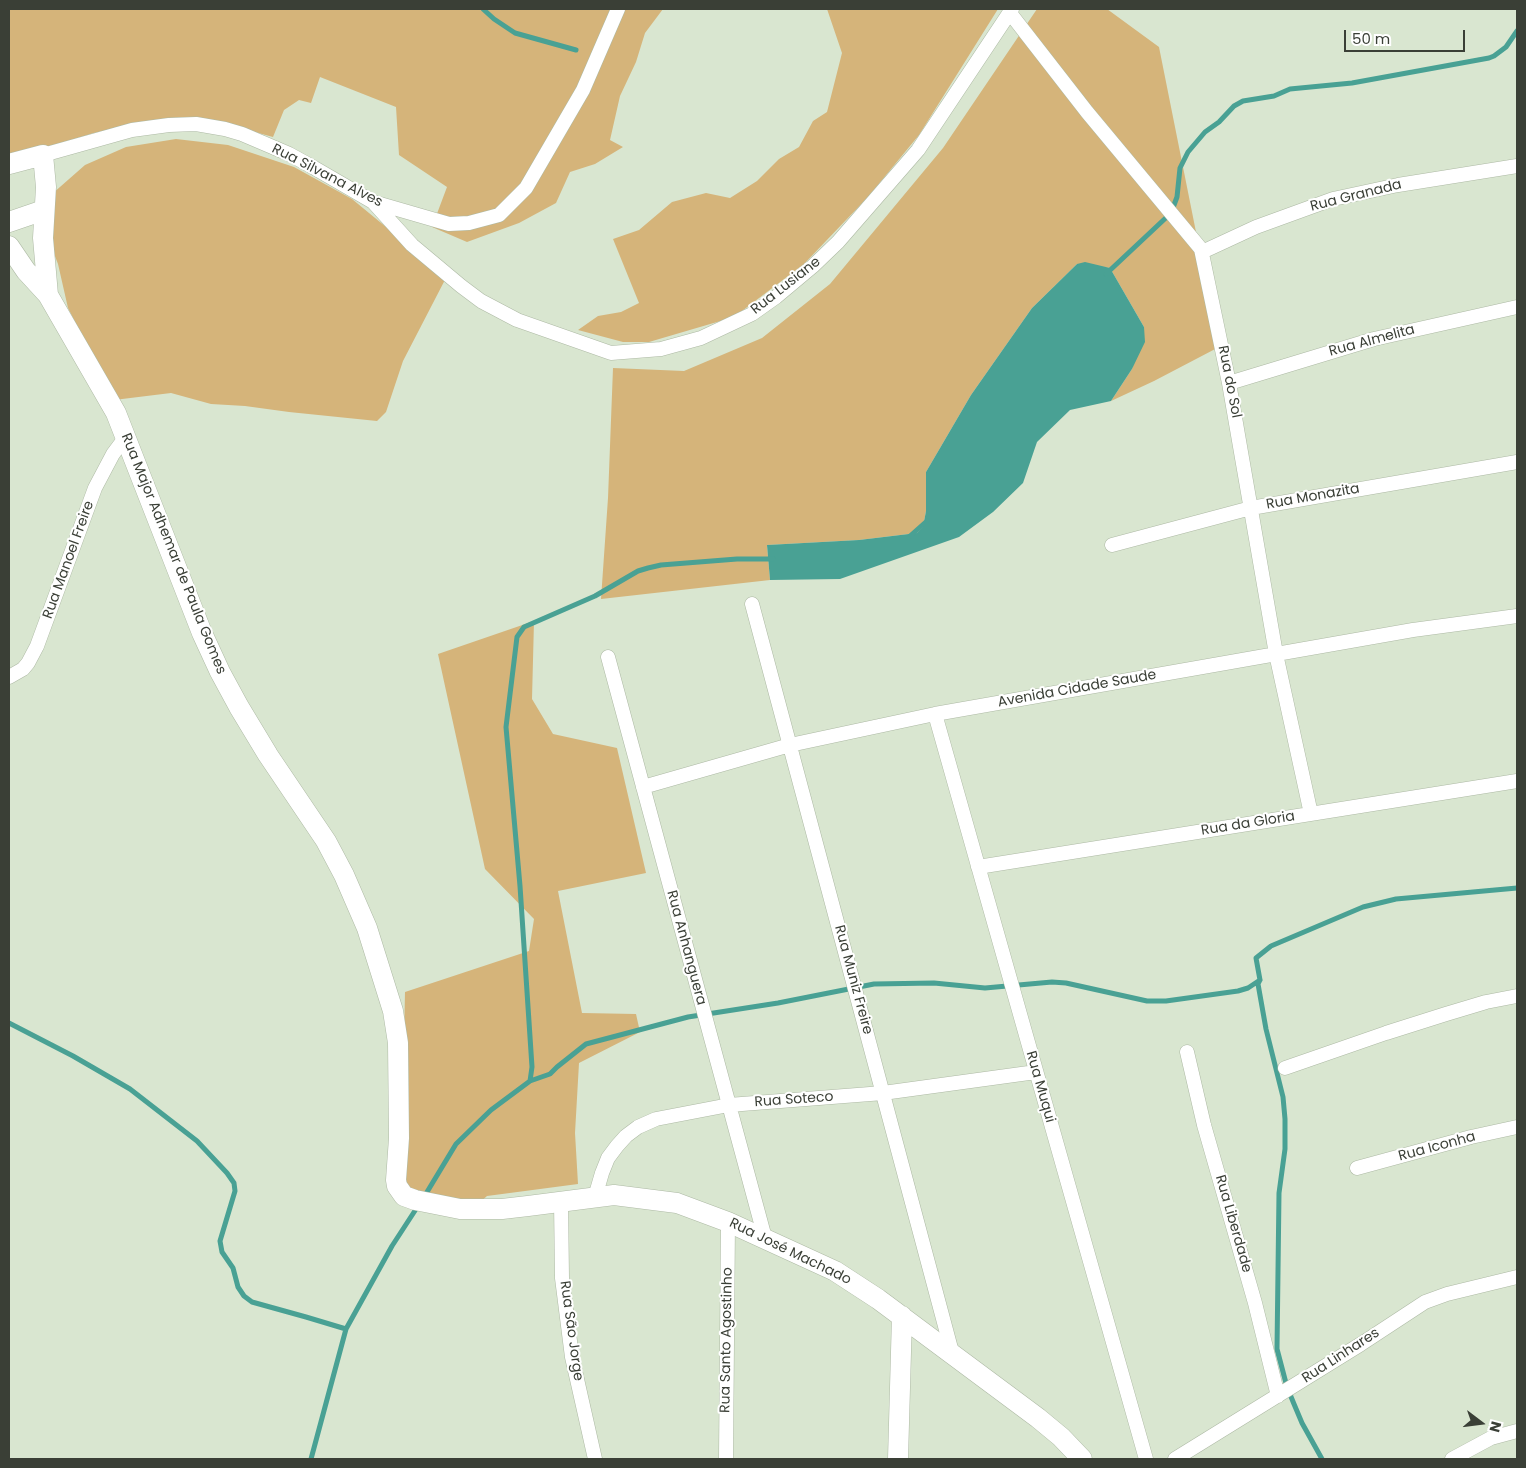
<!DOCTYPE html>
<meta charset="utf-8">
<style>
body{margin:0}
#map{position:relative;width:1526px;height:1468px;overflow:hidden;background:#d9e6d0;font-family:Poppins,sans-serif}
canvas{display:block}
.frame{position:absolute;inset:0;border:10px solid #3a3f36;pointer-events:none}
.north{position:absolute;left:1456px;top:1398px;width:50px;height:50px;-webkit-text-stroke:4px #fff;paint-order:stroke;rotate:105deg;font-size:14px;font-weight:700;line-height:20px;text-align:center;color:#3a3f36}
.north::after{content:'';display:block;margin:auto;width:18px;height:22px;background:#3a3f36;clip-path:polygon(50% 0,100% 100%,50% 72%,0 100%)}
.scale{position:absolute;left:1344px;top:30px;width:121px;height:22px;box-sizing:border-box;border:2px solid #3a3f36;border-top:0;padding-left:6px;font-size:15px;line-height:18px;white-space:nowrap;color:#3a3f36;-webkit-text-stroke:4px #fff;paint-order:stroke}
</style>
<div id="map">
<canvas width="1526" height="1468"></canvas>
<div class="frame"></div>
<div class="north">N</div>
<div class="scale">50 m</div>
</div>
<script>
const context = document.querySelector('canvas').getContext('2d');
context.lineJoin = 'round';
function paint(path, color) {
  context.fillStyle = color;
  context.fill(path, 'evenodd');
}
function shape(rows) {
  const path = new Path2D();
  for (const r of rows) {
    path.moveTo(r[0], r[1]);
    for (let i = 2; i < r.length; i += 2) path.lineTo(r[i], r[i + 1]);
  }
  return path;
}
function strokePath(path, color, width, dash) {
  context.strokeStyle = color;
  context.lineWidth = width;
  context.lineCap = dash ? 'butt' : 'round';
  context.setLineDash(dash || []);
  context.stroke(path);
}
function label(font, color, halo, rows, align = 'center') {
  context.font = font + ' Poppins,sans-serif';
  context.lineWidth = 4;
  context.setLineDash([]);
  context.textBaseline = 'middle';
  context.strokeStyle = halo;
  context.fillStyle = color;
  for (const [text, x, y, turn = 0] of rows) {
    context.save();
    context.translate(x, y);
    context.rotate((+turn || 0) * Math.PI / 180);
    context.textAlign = isNaN(turn) ? turn : align;
    if (halo) context.strokeText(text, 0, 0);
    context.fillText(text, 0, 0);
    context.restore();
  }
}
paint(shape([
 [9,9,663,9,645,33,636,62,620,96,610,140,623,147,595,164,570,172,556,203,519,223,467,242,432,227,447,187,399,155,396,107,320,77,311,103,299,100,284,110,273,137,222,123,170,118,94,133,9,159],
 [827,9,998,9,919,135,868,197,804,264,734,317,649,342,623,342,578,330,598,316,621,312,639,303,613,239,639,230,672,202,706,193,730,198,757,181,779,159,799,147,813,121,827,112,842,53],
 [1037,9,1107,9,1159,47,1219,347,1154,381,1111,401,1132,369,1144,327,1110,268,1077,264,1032,308,971,395,926,472,926,511,923,527,917,533,859,540,767,545,770,580,601,599,608,498,613,368,684,371,762,338,830,284,943,148],
 [176,139,228,145,294,167,352,199,403,241,448,274,403,361,386,412,377,421,289,412,245,406,211,404,171,393,114,400,68,308,58,264,43,225,52,194,85,165,126,147],
 [534,621,532,699,553,734,617,748,646,873,558,891,582,1013,636,1014,640,1032,579,1063,575,1133,578,1184,487,1196,478,1204,426,1198,401,1186,405,992,529,951,534,919,485,869,438,654]
]), '#d5b47a');
paint(shape([
 [1085,262,1110,268,1144,327,1145,342,1132,369,1111,401,1070,410,1037,442,1023,483,993,512,959,537,840,579,770,580,767,545,859,540,917,533,923,527,926,511,926,472,971,395,1032,308,1077,264]
]), '#49a194');
strokePath(shape([
 [483,9,494,19,515,33,576,50],
 [1106,274,1171,213,1177,197,1180,168,1188,152,1205,132,1219,122,1234,106,1243,101,1274,96,1290,89,1352,83,1489,58,1494,56,1506,47,1517,31],
 [909,537,927,521],
 [9,1023,73,1056,130,1089,197,1141,227,1173,234,1183,235,1191,220,1241,222,1252,233,1268,238,1287,244,1296,252,1302,306,1317,346,1329],
 [530,1081,532,1067,520,886,506,727,517,637,524,627,595,596,638,571,648,568,661,565,737,559,773,559],
 [424,1197,456,1144,491,1110,530,1081,550,1074,557,1067,586,1044,688,1017,778,1003,874,984,934,983,985,988,1052,982,1066,983,1147,1001,1166,1001,1238,991,1248,988,1260,980],
 [311,1459,346,1329,392,1246,418,1206],
 [1322,1459,1302,1423,1294,1404,1287,1387,1277,1349,1279,1193,1285,1149,1285,1119,1283,1097,1266,1029,1258,984,1260,980,1256,958,1271,946,1363,907,1396,899,1517,888]
]), '#49a194', 5);
const street = shape([
 [1010,13,1087,112,1201,249,1229,383,1276,654,1311,814],
 [43,155,132,130,169,125,196,124,225,129,242,134,289,154,311,166,373,202,449,224,469,223,499,215,526,188,583,90,618,9],
 [373,202,412,245,461,286,481,301,517,320,611,353,661,349,701,338,752,314,776,297,813,266,838,242,918,150,1012,9],
 [1202,252,1256,227,1333,199,1398,185,1517,166],
 [1229,383,1374,339,1517,307],
 [1112,545,1251,508,1517,462],
 [752,604,953,1356],
 [608,657,765,1238],
 [9,677,23,669,28,663,37,646,95,488,113,454,125,438],
 [935,714,1146,1459],
 [643,787,790,745,935,714,1413,630,1517,616],
 [978,867,1517,781],
 [1187,1052,1204,1125,1255,1303,1278,1396],
 [1285,1068,1386,1033,1446,1014,1486,1002,1517,996],
 [1357,1168,1471,1137,1517,1127],
 [595,1197,602,1173,608,1158,617,1146,626,1136,638,1127,656,1119,729,1105,883,1093,1036,1072],
 [561,1201,562,1278,572,1357,595,1459],
 [726,1459,728,1222],
 [1175,1459,1361,1344,1425,1302,1447,1294,1517,1277],
 [1452,1459,1491,1438,1517,1431]
]);
const secondary = shape([
 [9,164,43,155,46,187,43,238,48,295],
 [9,222,44,210],
 [9,246,26,271,48,295,116,413,202,633,220,672,239,707,268,755,326,841,344,875,367,928,393,1011,398,1043,399,1138,396,1180,397,1186,404,1196,415,1200,460,1209,502,1209,528,1206,614,1195,677,1203,728,1222,835,1271,878,1299,1038,1418,1061,1437,1082,1459],
 [898,1459,902,1316]
]);
strokePath(street, '#adb9a4', 15);
strokePath(secondary, '#adb9a4', 21);
strokePath(street, '#fff', 14);
strokePath(secondary, '#fff', 20);
label('14px', '#3a3f36', '#fff', [
 ["Rua Silvana Alves",327,176,27],
 ["Rua Granada",1356,196,-14],
 ["Rua Lusiane",786,286,-38],
 ["Rua Almelita",1372,341,-15],
 ["Rua do Sol",1229,382,79],
 ["Rua Monazita",1313,497,-10],
 ["Rua Major Adhemar de Paula Gomes",173,554,68],
 ["Rua Manoel Freire",69,560,-70],
 ["Avenida Cidade Saude",1077,689,-10],
 ["Rua da Gloria",1248,824,-9],
 ["Rua Anhanguera",686,948,75],
 ["Rua Muniz Freire",853,980,75],
 ["Rua Muqui",1040,1087,74],
 ["Rua Soteco",794,1100,-4],
 ["Rua Iconha",1437,1147,-15],
 ["Rua Liberdade",1233,1224,74],
 ["Rua José Machado",790,1252,26],
 ["Rua São Jorge",571,1331,82],
 ["Rua Santo Agostinho",727,1340,-89],
 ["Rua Linhares",1341,1356,-33]
]);
</script>
